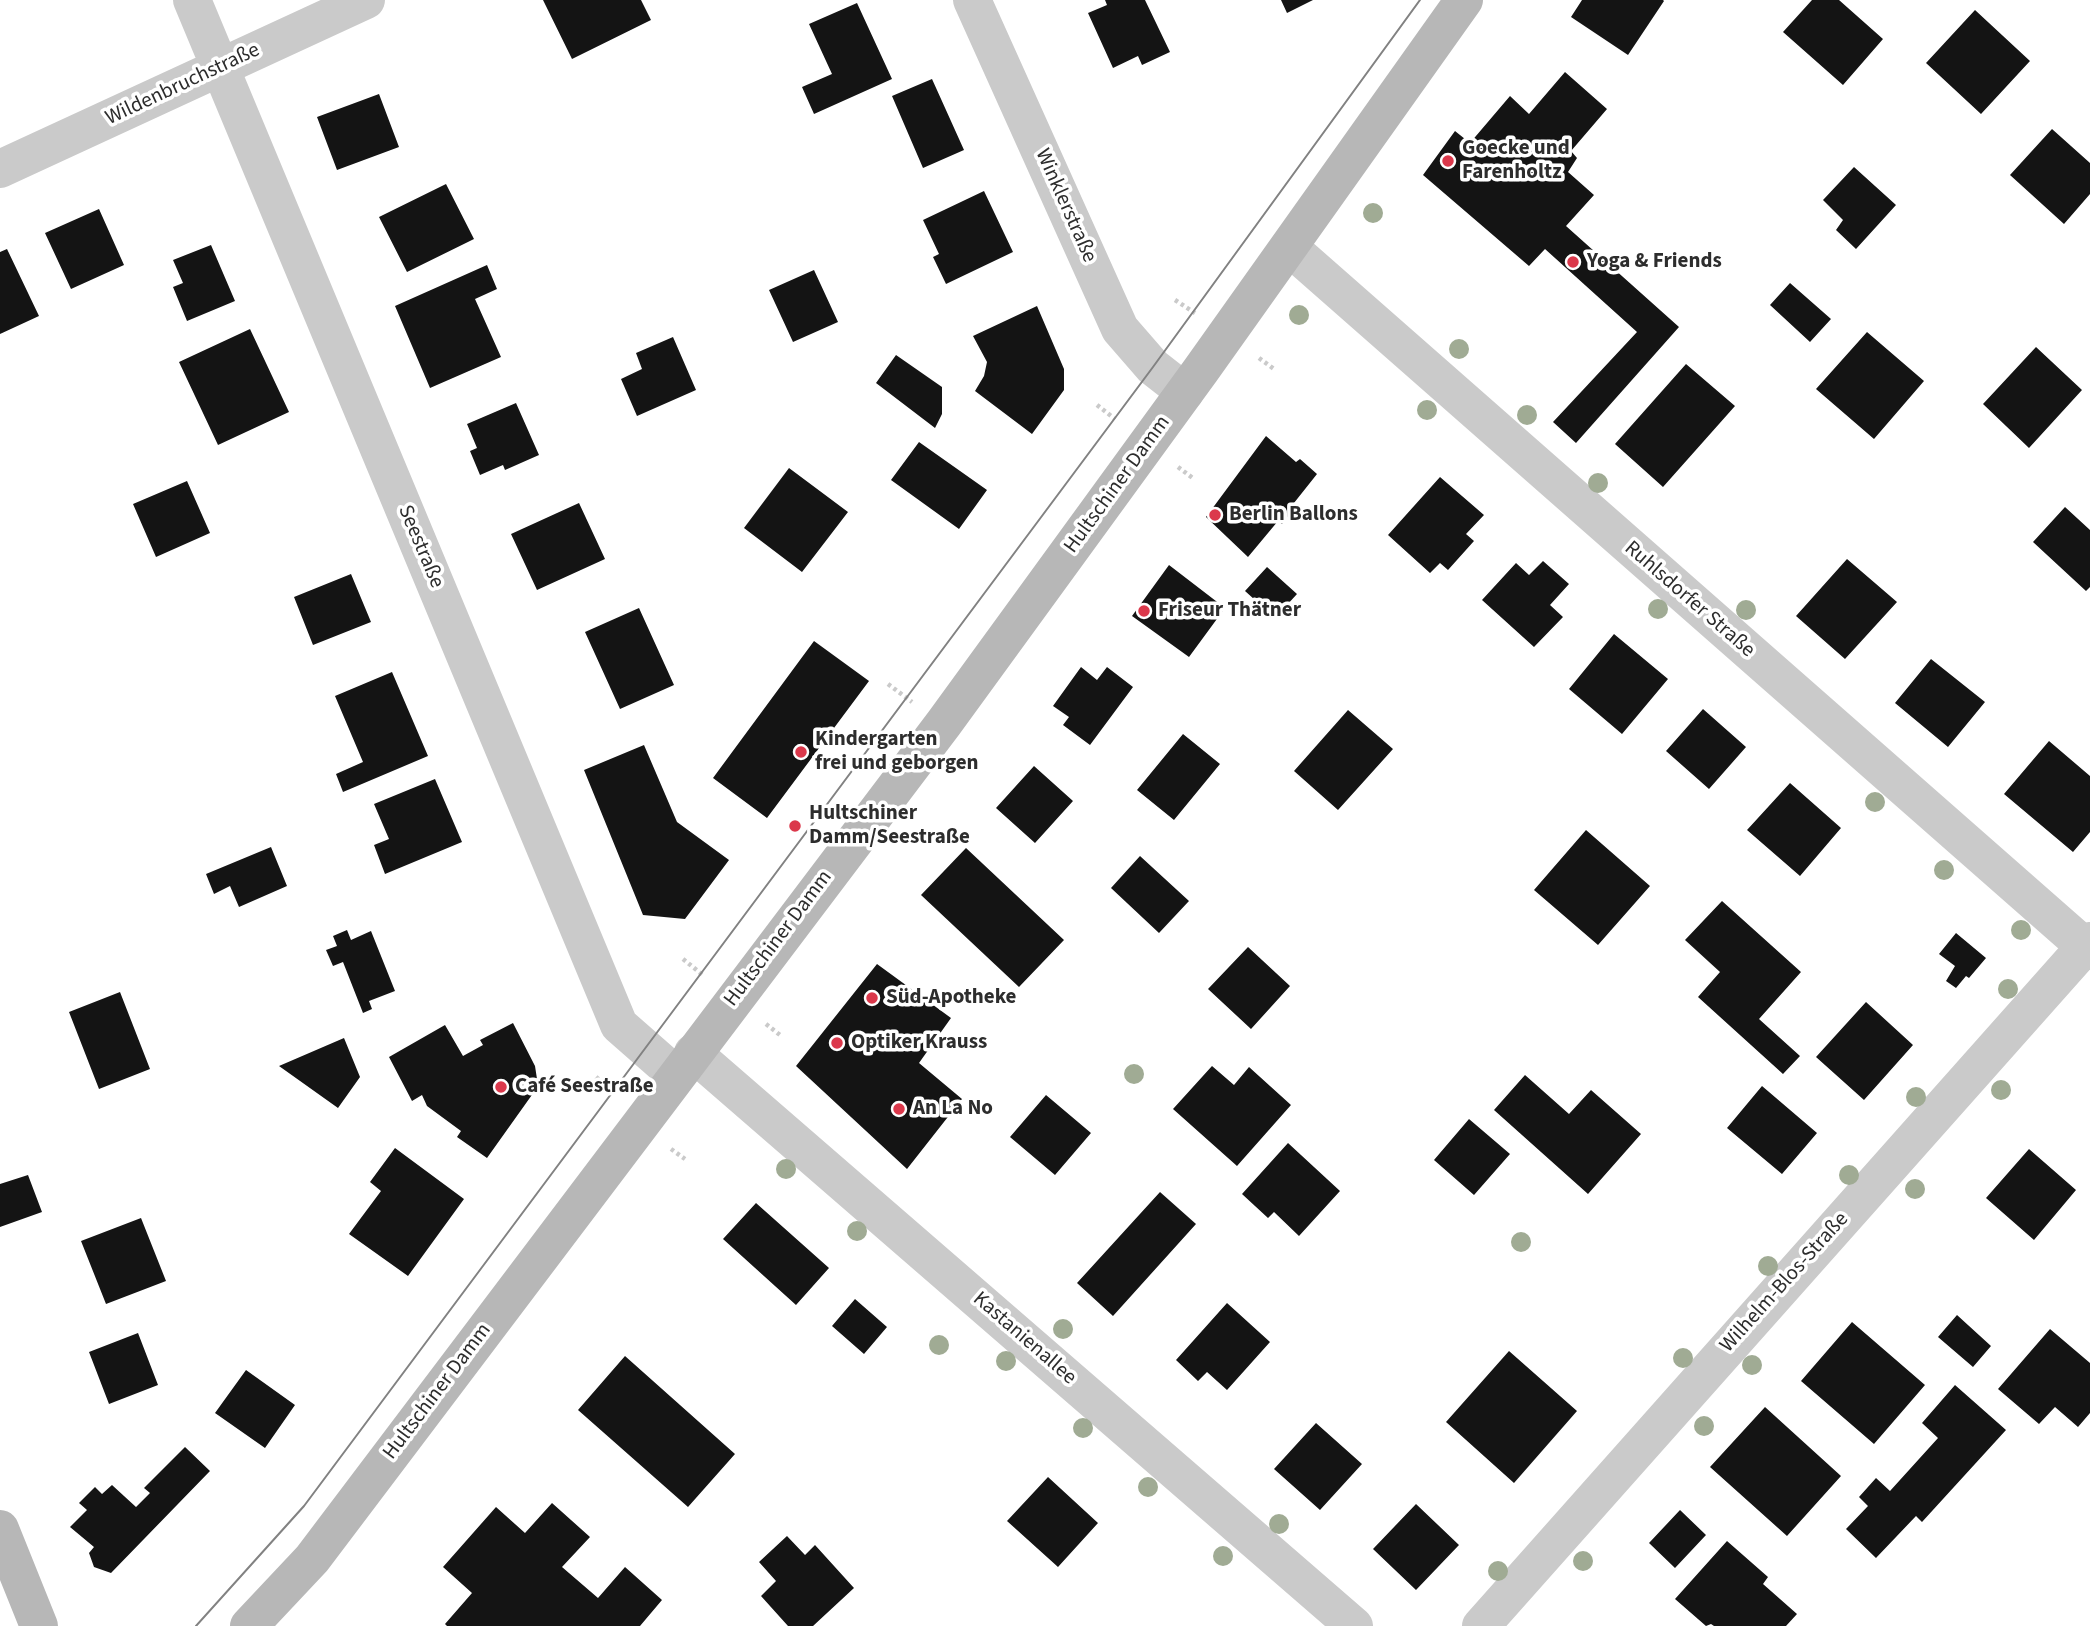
<!DOCTYPE html>
<meta charset="utf-8">
<style>
body{margin:0}
canvas{display:block;background:#fff}
</style>
<canvas width="2090" height="1626"></canvas>
<script>
const context = document.querySelector('canvas').getContext('2d');
context.lineJoin = 'round';
function paint(path, color) {
  context.fillStyle = color;
  context.fill(path, 'evenodd');
}
function shape(rows) {
  const path = new Path2D();
  for (const r of rows) {
    path.moveTo(r[0], r[1]);
    for (let i = 2; i < r.length; i += 2) path.lineTo(r[i], r[i + 1]);
  }
  return path;
}
function strokePath(path, color, width, dash) {
  context.strokeStyle = color;
  context.lineWidth = width;
  context.lineCap = dash ? 'butt' : 'round';
  context.setLineDash(dash || []);
  context.stroke(path);
}
function label(font, color, halo, rows, align = 'center') {
  context.font = font + ' "Source Sans 3",sans-serif';
  context.lineWidth = 7;
  context.setLineDash([]);
  context.textBaseline = 'middle';
  context.strokeStyle = halo;
  context.fillStyle = color;
  for (const [text, x, y, turn = 0] of rows) {
    context.save();
    context.translate(x, y);
    context.rotate((+turn || 0) * Math.PI / 180);
    context.textAlign = isNaN(turn) ? turn : align;
    if (halo) context.strokeText(text, 0, 0);
    context.fillText(text, 0, 0);
    context.restore();
  }
}
paint(shape([
 [543,0,641,0,651,20,572,59],
 [1105,0,1145,0,1170,52,1142,65,1138,56,1113,68,1088,13,1107,5],
 [1281,0,1313,0,1287,13],
 [1582,0,1663,0,1664,1,1628,55,1571,17],
 [1812,0,1839,0,1883,39,1843,85,1783,32],
 [857,3,892,79,814,114,802,87,832,74,809,24],
 [1975,10,2030,61,1981,114,1926,63],
 [1565,72,1607,109,1571,151,1577,158,1568,172,1594,195,1566,226,1679,327,1576,443,1553,422,1637,332,1545,249,1529,266,1423,175,1455,131,1470,143,1510,96,1529,114],
 [932,79,964,150,923,168,892,96],
 [379,94,399,147,337,170,317,117],
 [2052,129,2090,163,2090,194,2064,224,2010,175],
 [1854,167,1896,205,1856,249,1836,230,1843,220,1823,200],
 [446,184,474,239,407,272,379,217],
 [984,191,1013,252,946,284,933,257,939,254,923,220],
 [99,209,124,265,71,289,45,233],
 [211,245,235,301,187,321,173,287,183,283,173,260],
 [7,249,39,316,0,334,0,252],
 [487,265,497,289,475,299,501,357,430,388,395,306],
 [814,270,838,322,793,342,769,290],
 [1790,283,1831,319,1810,342,1770,305],
 [1037,306,1064,369,1064,390,1032,434,975,391,984,376,987,362,973,336],
 [250,329,289,412,218,445,179,362],
 [1867,332,1924,381,1874,439,1816,389],
 [673,337,696,390,637,416,621,379,642,369,636,353],
 [2036,347,2082,390,2029,448,1983,404],
 [896,355,942,387,942,414,935,428,876,383],
 [1686,364,1735,406,1663,487,1615,444],
 [516,403,539,455,505,470,503,465,480,475,470,451,477,448,467,424],
 [1266,436,1296,462,1300,459,1317,474,1290,508,1292,511,1282,524,1278,521,1248,557,1206,517],
 [919,442,987,490,959,529,891,480],
 [789,468,848,512,802,572,744,528],
 [1440,477,1484,515,1466,534,1474,541,1448,570,1440,563,1430,573,1388,535],
 [187,481,210,533,156,557,133,504],
 [579,503,605,559,537,590,511,534],
 [2065,507,2090,530,2090,587,2086,591,2033,542],
 [1847,559,1897,602,1845,659,1796,616],
 [1543,561,1569,584,1550,605,1563,617,1534,647,1482,600,1516,563,1529,575],
 [1169,565,1225,608,1189,657,1132,616],
 [1267,567,1297,594,1275,618,1245,591],
 [351,574,371,622,313,645,294,597],
 [639,608,674,685,620,709,585,632],
 [1614,634,1668,679,1622,734,1569,689],
 [814,641,869,681,767,818,713,778],
 [1931,659,1985,702,1948,747,1895,703],
 [1081,667,1097,680,1107,667,1133,687,1090,745,1063,725,1069,717,1053,706],
 [392,672,428,756,343,792,336,774,363,762,335,696],
 [1703,709,1746,747,1709,789,1666,751],
 [1348,710,1393,749,1338,810,1294,771],
 [1183,734,1220,764,1174,820,1137,790],
 [2049,741,2090,776,2090,832,2073,852,2004,794],
 [644,745,677,822,729,860,685,919,643,915,584,770],
 [1034,766,1073,801,1035,843,996,808],
 [435,779,462,842,385,874,374,845,389,839,374,804],
 [1790,783,1841,828,1800,876,1747,830],
 [1586,830,1650,886,1598,945,1534,890],
 [271,847,287,886,239,907,230,886,214,894,206,874],
 [966,848,1064,940,1019,987,921,895],
 [1140,856,1189,901,1159,933,1111,888],
 [1722,901,1801,972,1759,1019,1800,1056,1783,1074,1698,997,1720,972,1685,940],
 [347,930,351,940,371,931,395,991,369,1001,372,1009,363,1013,343,962,333,966,326,950,337,946,333,936],
 [1956,933,1986,958,1969,978,1966,976,1956,988,1946,981,1955,966,1939,954],
 [1248,947,1290,986,1251,1029,1208,989],
 [877,964,951,1018,919,1063,962,1099,907,1169,796,1066],
 [120,992,150,1069,99,1089,69,1012],
 [1866,1002,1913,1045,1864,1100,1816,1057],
 [513,1023,535,1066,537,1079,534,1092,487,1158,457,1137,461,1131,427,1106,422,1095,412,1101,389,1057,445,1025,463,1056,483,1045,480,1040],
 [344,1038,360,1077,338,1108,279,1066],
 [1212,1066,1234,1085,1249,1067,1291,1105,1237,1166,1173,1109],
 [1525,1075,1569,1114,1591,1090,1641,1134,1588,1194,1494,1110],
 [1762,1086,1817,1133,1782,1174,1727,1128],
 [1046,1095,1091,1133,1055,1175,1010,1137],
 [1469,1119,1510,1154,1474,1195,1434,1160],
 [1288,1143,1340,1191,1299,1236,1274,1212,1268,1218,1242,1194],
 [395,1148,464,1199,408,1276,349,1234,381,1191,370,1182],
 [2029,1149,2076,1190,2034,1240,1986,1198],
 [28,1175,42,1212,0,1227,0,1184],
 [1160,1192,1196,1224,1113,1316,1077,1283],
 [756,1203,829,1268,796,1305,723,1239],
 [141,1218,166,1281,106,1304,81,1241],
 [855,1299,887,1327,864,1354,832,1326],
 [1227,1303,1270,1342,1227,1390,1207,1372,1198,1381,1176,1360],
 [1957,1315,1991,1346,1973,1367,1938,1337],
 [1852,1322,1925,1385,1874,1444,1801,1381],
 [2050,1329,2090,1363,2090,1413,2078,1427,2055,1407,2039,1424,1998,1389],
 [138,1333,158,1385,109,1404,89,1352],
 [1509,1351,1577,1411,1514,1483,1446,1422],
 [625,1356,735,1454,688,1507,578,1410],
 [246,1370,295,1405,265,1448,215,1413],
 [1955,1385,2006,1430,1922,1522,1916,1516,1876,1558,1846,1529,1868,1506,1859,1497,1876,1478,1890,1491,1938,1438,1922,1423],
 [1765,1407,1841,1476,1787,1536,1710,1467],
 [1316,1423,1362,1464,1320,1510,1274,1469],
 [185,1447,210,1471,111,1573,94,1567,89,1553,94,1547,70,1527,87,1510,79,1503,95,1487,102,1494,112,1485,136,1507,150,1493,144,1488],
 [1048,1477,1098,1523,1058,1567,1007,1521],
 [552,1503,590,1537,562,1567,598,1598,625,1567,662,1600,640,1626,447,1626,445,1624,472,1593,443,1567,496,1507,525,1533],
 [1416,1504,1459,1545,1416,1590,1373,1549],
 [1680,1510,1706,1535,1675,1568,1649,1543],
 [787,1536,805,1555,815,1545,854,1588,813,1626,788,1626,761,1596,776,1581,759,1562],
 [1727,1541,1768,1577,1763,1584,1797,1614,1786,1626,1714,1626,1711,1624,1706,1626,1675,1599]
]), '#141414');
strokePath(shape([
 [1175,300,1195,313],
 [1259,358,1274,369],
 [1097,405,1115,419],
 [1178,467,1194,479],
 [888,684,912,702],
 [683,959,704,976],
 [766,1024,780,1035],
 [596,1077,613,1091,614,1095],
 [671,1149,685,1159]
]), '#cacaca', 4.5, [3.5, 3.5]);
strokePath(shape([
 [192,0,619,1025,676,1075],
 [972,0,1120,329,1153,367,1185,392],
 [0,169,366,0],
 [1289,247,2090,951],
 [693,1053,1354,1626],
 [1481,1626,2090,941]
]), '#cacaca', 38);
strokePath(shape([
 [0,1529,39,1626],
 [249,1626,312,1559,944,723,1201,370,1464,0]
]), '#b7b7b7', 38);
strokePath(shape([
 [196,1626,304,1506,1153,367,1420,0]
]), '#828282', 2);
context.fillStyle = '#a0ab94';
for (const [x, y] of [
 [1373,213],
 [1299,315],
 [1459,349],
 [1427,410],
 [1527,415],
 [1598,483],
 [1658,609],
 [1746,610],
 [1875,802],
 [1944,870],
 [2021,930],
 [2008,989],
 [1134,1074],
 [2001,1090],
 [1916,1097],
 [786,1169],
 [1849,1175],
 [1915,1189],
 [857,1231],
 [1521,1242],
 [1768,1266],
 [1063,1329],
 [939,1345],
 [1683,1358],
 [1006,1361],
 [1752,1365],
 [1704,1426],
 [1083,1428],
 [1148,1487],
 [1279,1524],
 [1223,1556],
 [1583,1561],
 [1498,1571]
]) {
  context.beginPath();
  context.arc(x, y, 10, 0, 2 * Math.PI);
  context.fill();
}
for (const [x, y, r, color] of [
 [1448,161,7,"#db384b"],
 [1573,262,7,"#db384b"],
 [1215,515,7,"#db384b"],
 [1144,611,7,"#db384b"],
 [801,752,7,"#db384b"],
 [795,826,7,"#db384b"],
 [872,998,7,"#db384b"],
 [837,1043,7,"#db384b"],
 [501,1087,7,"#db384b"],
 [899,1109,7,"#db384b"]
]) {
  const dot = new Path2D();
  dot.arc(x, y, r, 0, 2 * Math.PI);
  context.fillStyle = color;
  context.fill(dot);
  strokePath(dot, '#fff', 2.5);
}
label('21px', '#2d2d2d', '#fff', [
 ["Wildenbruchstraße",183,85,-25],
 ["Winklerstraße",1065,206,66],
 ["Hultschiner Damm",1118,485,-54],
 ["Seestraße",420,547,67],
 ["Ruhlsdorfer Straße",1689,600,41],
 ["Hultschiner Damm",779,939,-53],
 ["Wilhelm-Blos-Straße",1785,1283,-48],
 ["Kastanienallee",1024,1339,41],
 ["Hultschiner Damm",438,1392,-53]
]);
label('bold 21px', '#2d2d2d', '#fff', [
 ["Goecke und",1462,149],
 ["Farenholtz",1462,173],
 ["Yoga & Friends",1587,262],
 ["Berlin Ballons",1229,515],
 ["Friseur Thätner",1158,611],
 ["Kindergarten",815,740],
 ["frei und geborgen",815,764],
 ["Hultschiner",809,814],
 ["Damm/Seestraße",809,838],
 ["Süd-Apotheke",886,998],
 ["Optiker Krauss",851,1043],
 ["Café Seestraße",515,1087],
 ["An La No",913,1109]
], 'left');
</script>
